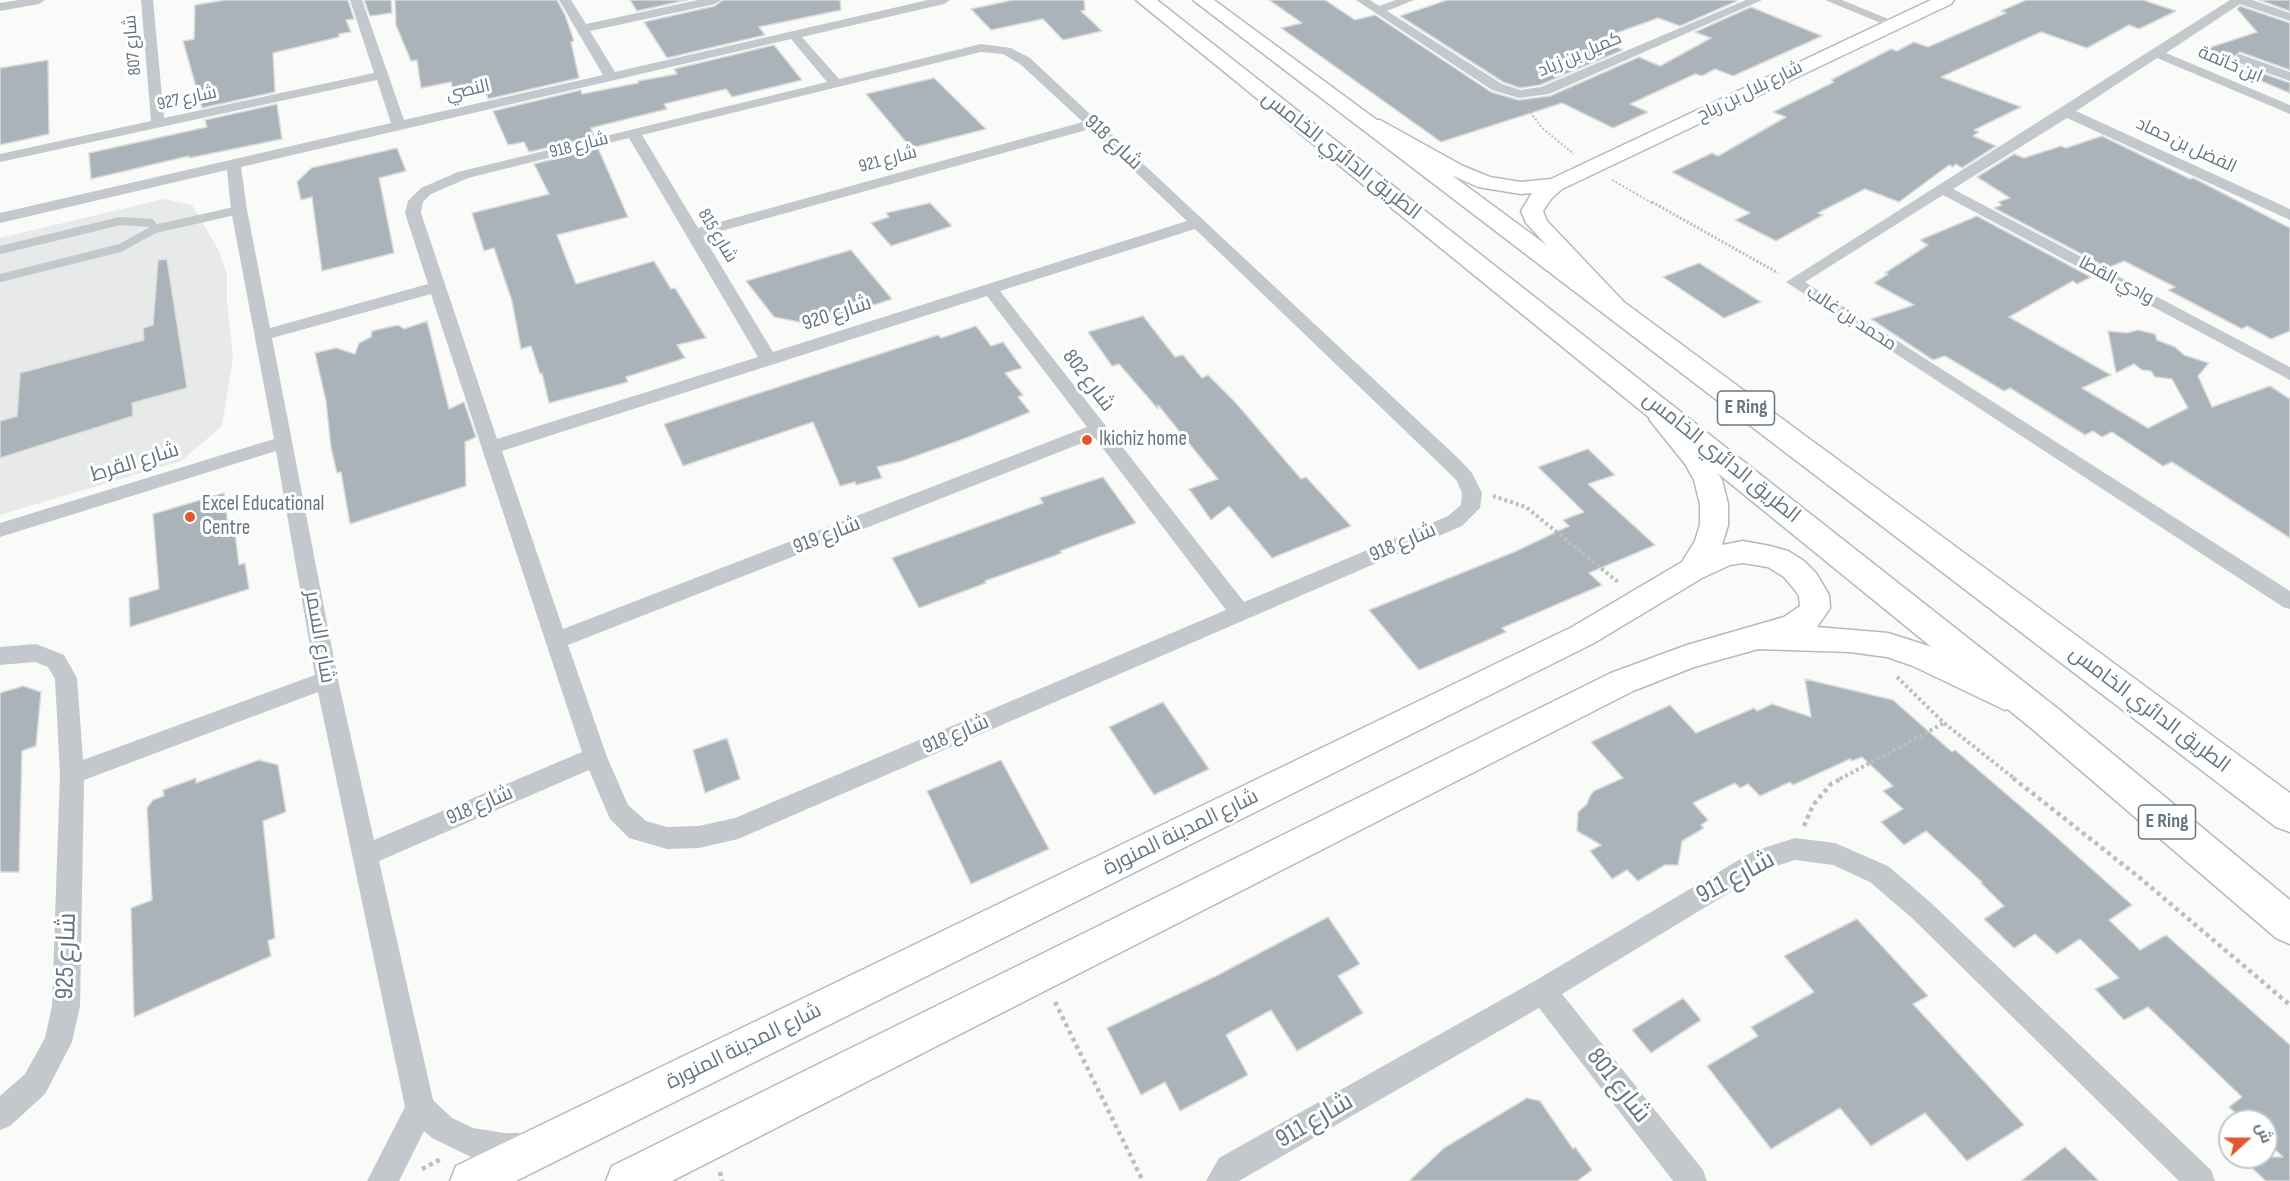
<!DOCTYPE html>
<meta charset="utf-8">
<style>
body{margin:0}
#map{position:relative;width:2290px;height:1181px;overflow:hidden;background:#fafaf8;font-family:"Sofia Sans Condensed",Cairo,sans-serif}
canvas{display:block}
.north{position:absolute;left:2218px;top:1109px;width:60px;height:60px;box-sizing:border-box;background:#fff;border:2px solid #c1c8cd;border-radius:50%;rotate:69deg;font-size:16px;font-weight:700;line-height:24px;text-align:center;color:#657683}
.north::after{content:'';display:block;margin:auto;width:21px;height:27px;background:#e4572e;clip-path:polygon(50% 0,100% 100%,50% 72%,0 100%)}
</style>
<div id="map">
<canvas width="2290" height="1181"></canvas>
<div class="north">ش</div>
</div>
<script>
const context = document.querySelector('canvas').getContext('2d');
context.lineJoin = 'round';
function paint(path, color) {
  context.fillStyle = color;
  context.fill(path, 'evenodd');
}
function shape(rows) {
  const path = new Path2D();
  for (const r of rows) {
    path.moveTo(r[0], r[1]);
    for (let i = 2; i < r.length; i += 2) path.lineTo(r[i], r[i + 1]);
  }
  return path;
}
function strokePath(path, color, width, dash) {
  context.strokeStyle = color;
  context.lineWidth = width;
  context.lineCap = dash ? 'butt' : 'round';
  context.setLineDash(dash || []);
  context.stroke(path);
}
function label(font, color, halo, rows, align = 'center') {
  context.font = font + ' "Sofia Sans Condensed",Cairo,sans-serif';
  context.lineWidth = 6;
  context.setLineDash([]);
  context.textBaseline = 'middle';
  context.strokeStyle = halo;
  context.fillStyle = color;
  for (const [text, x, y, turn = 0] of rows) {
    context.save();
    context.translate(x, y);
    context.rotate((+turn || 0) * Math.PI / 180);
    context.textAlign = isNaN(turn) ? turn : align;
    if (halo) context.strokeText(text, 0, 0);
    context.fillText(text, 0, 0);
    context.restore();
  }
}
paint(shape([
 [164,199,192,205,218,249,227,274,227,300,233,358,222,426,181,461,0,515,0,238]
]), '#e8e9e9');
const building = shape([
 [225,0,348,0,354,19,346,20,351,32,339,34,339,37,273,53,275,92,202,108,183,41,194,39,195,5,225,0],
 [364,0,391,0,392,13,370,16,364,0],
 [395,0,557,0,565,15,574,41,571,42,579,78,488,99,485,89,455,95,451,82,421,88,417,60,411,61,396,25,395,0],
 [630,0,687,0,637,11,630,0],
 [723,0,840,0,841,10,759,27,765,35,667,58,644,22,715,6,723,0],
 [1013,0,1084,0,1085,10,1081,11,1102,31,1063,40,1043,19,991,30,971,9,1013,0],
 [1269,0,1325,0,1355,20,1375,15,1491,92,1519,100,1550,96,1639,57,1660,66,1711,38,1695,32,1751,7,1822,36,1733,76,1715,69,1702,76,1695,74,1630,104,1648,112,1613,128,1562,103,1441,142,1281,28,1302,23,1269,0],
 [1447,0,1734,0,1737,1,1680,26,1658,18,1600,39,1623,50,1540,85,1520,88,1503,82,1400,16,1447,0],
 [2026,0,2143,0,2176,11,2139,29,2129,25,2087,48,2041,32,1941,77,2021,107,1974,130,1979,132,1973,136,1996,146,1962,168,1956,164,1953,167,1949,165,1899,202,1865,189,1818,213,1823,215,1776,241,1735,220,1750,213,1672,172,1712,153,1718,156,1786,117,1773,112,1834,82,1831,80,1891,49,1897,51,1914,42,1928,47,2006,13,2001,11,2026,0],
 [2259,0,2290,0,2290,11,2259,0],
 [2240,6,2290,23,2290,70,2240,52,2231,59,2233,63,2290,83,2290,93,2227,67,2233,65,2199,51,2257,32,2237,9,2240,6],
 [774,45,802,80,732,97,726,89,664,104,667,109,591,128,594,137,529,152,524,142,508,145,493,111,581,90,582,94,638,83,638,81,677,74,674,69,774,45],
 [48,60,49,134,0,145,0,68,48,60],
 [934,78,986,129,911,148,866,94,934,78],
 [277,104,282,139,189,158,189,156,91,179,89,153,207,127,205,120,277,104],
 [2102,136,2190,179,2193,178,2207,185,2290,228,2290,331,2271,339,2247,326,2242,329,2168,290,2175,287,2124,261,2108,268,1994,208,2002,205,1998,202,2010,198,1977,177,2014,154,2024,158,2061,146,2066,148,2102,136],
 [397,148,406,171,379,178,394,253,322,271,312,197,301,200,297,182,311,168,397,148],
 [598,148,628,217,557,235,576,284,654,261,671,289,675,288,706,338,677,345,685,358,626,377,628,382,549,403,542,373,540,374,531,346,521,349,512,301,494,248,484,251,472,213,549,194,534,164,598,148],
 [930,203,952,226,891,246,871,223,889,217,886,213,930,203],
 [1977,216,2091,277,2077,284,2073,281,2009,317,2111,375,2082,388,2148,428,2188,408,2172,379,2155,377,2151,371,2142,370,2134,364,2116,373,2108,331,2127,333,2138,330,2155,334,2157,340,2175,347,2184,355,2209,363,2198,376,2212,407,2270,386,2290,399,2290,538,2172,462,2163,466,2112,432,2102,437,2093,431,2085,435,2010,388,2004,391,1945,356,1933,360,1871,319,1914,305,1874,283,1888,274,1885,273,1928,245,1920,240,1977,216],
 [851,250,892,299,814,325,774,317,746,281,851,250],
 [167,259,187,388,132,403,133,416,0,458,0,421,17,416,20,373,144,340,143,328,153,325,158,260,167,259],
 [1699,263,1761,302,1724,318,1663,277,1699,263],
 [1143,316,1175,357,1183,355,1202,378,1208,375,1235,402,1301,479,1306,477,1351,526,1272,558,1229,506,1211,520,1189,489,1218,479,1158,405,1158,409,1119,364,1112,366,1088,332,1143,316],
 [427,321,449,409,464,402,476,437,465,442,466,486,350,524,341,472,337,473,331,448,326,401,315,353,336,348,355,354,359,343,371,337,372,331,398,325,404,329,427,321],
 [976,326,991,346,1003,342,1022,368,1005,373,1023,395,1018,397,1030,412,966,438,902,461,877,467,882,478,856,485,855,482,840,486,813,422,683,466,664,424,938,335,941,338,976,326],
 [1588,449,1615,475,1588,484,1655,545,1589,573,1602,585,1502,628,1506,632,1419,670,1369,610,1514,552,1569,526,1563,520,1584,512,1538,467,1588,449],
 [1103,477,1136,523,1060,551,1062,553,985,581,986,583,919,608,892,558,1043,503,1040,498,1103,477],
 [224,493,228,527,234,525,239,565,245,563,249,589,130,627,129,598,159,589,153,514,224,493],
 [1805,679,1893,700,1952,752,1955,750,2046,828,2132,905,2109,920,2140,950,2166,935,2290,1045,2290,1181,2266,1181,2240,1157,2283,1157,2266,1141,2266,1121,2244,1121,2229,1107,2242,1097,2148,1007,2124,1020,2095,989,2119,978,2080,939,2057,954,2035,934,2014,948,1984,919,2004,906,1981,883,1982,882,1926,831,1904,845,1881,822,1903,809,1883,791,1893,786,1862,757,1852,761,1850,759,1793,785,1790,782,1760,796,1748,784,1740,788,1735,783,1693,803,1708,820,1701,825,1704,828,1682,841,1678,865,1665,865,1638,881,1627,870,1612,879,1590,851,1601,845,1577,831,1578,812,1587,804,1590,796,1594,791,1623,778,1591,742,1670,705,1696,733,1754,708,1757,711,1772,704,1811,717,1805,679],
 [23,686,41,692,36,746,22,751,19,872,0,872,0,693,23,686],
 [1163,702,1209,769,1154,795,1109,727,1163,702],
 [727,738,740,779,705,793,693,750,727,738],
 [259,760,278,765,286,812,263,821,275,938,268,941,271,956,134,1017,131,908,152,900,147,808,153,800,164,796,163,790,196,778,196,783,259,760],
 [1001,760,1049,849,971,884,927,791,1001,760],
 [1328,917,1360,964,1338,976,1363,1013,1297,1051,1271,1010,1226,1035,1248,1075,1180,1111,1165,1082,1141,1095,1107,1028,1216,976,1328,917],
 [1857,919,1928,996,1913,1004,2024,1125,1967,1161,1925,1113,1871,1146,1840,1108,1771,1149,1707,1066,1758,1036,1751,1027,1814,992,1784,956,1857,919],
 [1683,998,1701,1020,1651,1053,1632,1030,1683,998],
 [1527,1098,1540,1101,1573,1149,1575,1147,1592,1170,1577,1181,1409,1181,1444,1148,1527,1098],
 [2065,1147,2099,1181,2021,1181,2054,1155,2065,1147]
]);
paint(building, '#aab3b9');
strokePath(building, '#dcdcda', 1.5);
const secondary = shape([
 [1931,0,1954,0,1951,4,1562,189,1551,199,1543,211,1547,221,1623,301,1619,306,1611,308,1603,306,1526,223,1521,211,1532,193,1521,194,1478,187,1449,174,1366,128,1363,124,1366,120,1380,120,1463,166,1490,177,1521,182,1551,179,1931,0],
 [1662,410,1671,413,1706,453,1722,480,1728,504,1728,525,1722,545,1743,541,1770,546,1788,551,1804,561,1816,573,1829,595,1830,608,1817,627,1888,633,1935,648,2016,688,2021,697,2016,706,2005,710,1913,666,1887,657,1850,652,1758,649,1694,667,1633,691,672,1181,606,1181,612,1166,1611,673,1687,645,1784,617,1800,606,1799,596,1794,589,1784,577,1768,567,1743,563,1730,565,1702,578,1594,643,516,1181,450,1181,456,1166,1572,627,1682,562,1695,541,1700,525,1700,504,1694,480,1685,464,1649,419,1653,413,1662,410]
]);
const primary = shape([
 [1136,0,1157,0,2057,708,2290,900,2290,944,2276,938,2031,728,1136,0],
 [1193,0,1214,0,2290,793,2290,832,2276,827,1193,0]
]);
strokePath(secondary, '#b3babf', 3);
strokePath(primary, '#b5babe', 3);
strokePath(shape([
 [1528,109,1542,128,1574,154],
 [1612,180,1654,204]
]), '#bbbfc2', 2, [2, 2]);
strokePath(shape([
 [1652,202,1778,273]
]), '#bbbfc2', 3, [2, 2]);
strokePath(shape([
 [1493,496,1526,507,1619,583],
 [1897,677,1944,723,2015,779],
 [1840,779,1944,723]
]), '#bbbfc2', 4, [3, 3]);
strokePath(shape([
 [2013,778,2140,878,2290,1005],
 [1804,826,1813,805,1831,784,1843,778],
 [1055,1002,1143,1181],
 [422,1169,441,1159],
 [720,1172,722,1181]
]), '#bbbfc2', 4.5, [4, 4]);
strokePath(shape([
 [0,250,120,221,151,223,155,229],
 [0,278,120,248,155,229,239,210]
]), '#c3c8cc', 8);
paint(shape([
 [19,0,45,0,39,4,0,11,0,3,19,0],
 [141,0,153,0,164,118,374,73,350,0,362,0,404,120,603,75,559,0,571,0,586,24,698,0,721,0,715,4,590,31,615,72,928,0,950,0,944,4,802,37,839,79,981,44,1011,48,1030,58,1459,459,1472,473,1482,493,1480,508,1462,526,738,839,699,848,667,849,629,838,610,819,589,770,379,861,433,1100,452,1118,473,1128,504,1133,524,1133,534,1138,539,1148,534,1158,524,1163,504,1163,471,1157,432,1138,424,1131,399,1181,367,1181,405,1107,318,692,84,780,80,1006,72,1042,45,1094,10,1126,0,1130,0,1096,25,1074,45,1038,52,1006,60,774,55,679,48,667,35,662,0,665,0,647,36,644,64,655,77,678,83,760,315,675,276,451,0,537,0,523,274,439,231,210,227,170,0,223,0,213,391,123,377,80,0,162,0,154,151,121,141,0],
 [791,39,827,82,458,172,421,188,408,201,405,213,428,284,270,328,247,210,241,167,791,39],
 [981,52,1003,54,1020,64,1083,122,698,228,642,135,981,52],
 [1090,129,1187,221,773,352,703,236,1090,129],
 [629,138,758,357,497,439,421,213,423,202,431,194,468,178,629,138],
 [1195,229,1445,469,1457,481,1462,493,1461,505,1448,516,1244,602,1000,291,1195,229],
 [431,294,582,752,374,840,338,680,272,338,431,294],
 [987,296,1087,427,563,629,502,451,987,296],
 [1095,438,1226,610,735,818,699,826,667,827,646,821,628,805,607,757,568,645,1095,438],
 [1356,0,1370,0,1379,6,1396,0,1414,0,1387,11,1502,84,1520,90,1541,87,1746,0,1762,0,1549,94,1519,98,1492,90,1356,0],
 [1825,0,1842,0,1898,23,1896,26,1888,26,1825,0],
 [2230,0,2252,0,2290,13,2290,21,2240,4,2166,53,2290,105,2290,114,2157,58,2076,111,2290,209,2290,220,2067,118,1953,189,2290,367,2290,380,1943,195,1805,282,2290,591,2290,609,2283,607,1786,282,2230,0],
 [2239,54,2290,72,2290,81,2234,61,2233,58,2239,54],
 [1795,838,1835,843,1888,866,1930,902,2211,1170,2215,1181,2179,1181,1912,918,1870,882,1833,865,1795,860,1770,868,1562,994,1703,1170,1707,1181,1673,1181,1539,1008,1239,1181,1206,1181,1219,1158,1533,982,1754,851,1795,838]
]), '#c3c8cc');
paint(secondary, '#fff');
paint(primary, '#fff');
for (const [x, y, r, color] of [
 [1087,440,6,"#e4572e"],
 [190,517,6,"#e4572e"]
]) {
  const dot = new Path2D();
  dot.arc(x, y, r, 0, 2 * Math.PI);
  context.fillStyle = color;
  context.fill(dot);
  strokePath(dot, '#fff', 2);
}
label('18px', '#657683', '#fff', [
 ["شارع 807",133,45,-95],
 ["كميل بن زياد",1580,55,-23],
 ["ابن خاتمة",2230,65,23],
 ["النصي",468,91,-13],
 ["شارع بلال بن رباح",1750,92,-26],
 ["شارع 927",187,99,-12],
 ["شارع 918",579,146,-14],
 ["الفضل بن حماد",2186,146,25],
 ["شارع 921",888,160,-15],
 ["شارع 815",717,236,59],
 ["وادي القطا",2116,281,28],
 ["محمد بن غالب",1851,319,33]
]);
for (const [x, y, w] of [
 [1746,408,57],
 [2167,822,57]
]) {
  const box = new Path2D();
  box.roundRect(x - w / 2, y - 17, w, 34, 4.5);
  context.fillStyle = '#fff';
  context.fill(box);
  strokePath(box, '#657683', 1.5);
}
label('bold 20px', '#657683', null, [
 ["E Ring",1746,408],
 ["E Ring",2167,822]
]);
label('21px', '#657683', '#fff', [
 ["شارع 918",1113,143,43],
 ["الطريق الدائري الخامس",1341,156,38],
 ["شارع 920",837,314,-18],
 ["شارع 802",1088,381,53],
 ["الطريق الدائري الخامس",1721,458,39],
 ["شارع القرط",135,463,-17],
 ["شارع 919",827,536,-21],
 ["شارع 918",1403,543,-23],
 ["شارع السمر",319,637,80],
 ["الطريق الدائري الخامس",2149,710,37],
 ["شارع 918",956,735,-23],
 ["شارع 918",480,806,-23],
 ["شارع المدينة المنورة",1181,833,-26],
 ["شارع المدينة المنورة",744,1047,-26]
]);
label('21px', '#657683', '#fff', [
 ["Ikichiz home",1099,440],
 ["Excel Educational",202,505],
 ["Centre",202,529]
], 'left');
label('26px', '#657683', '#fff', [
 ["شارع 911",1736,878,-28],
 ["شارع 925",67,956,-88],
 ["شارع 801",1618,1086,52],
 ["شارع 911",1315,1121,-30]
]);
</script>
